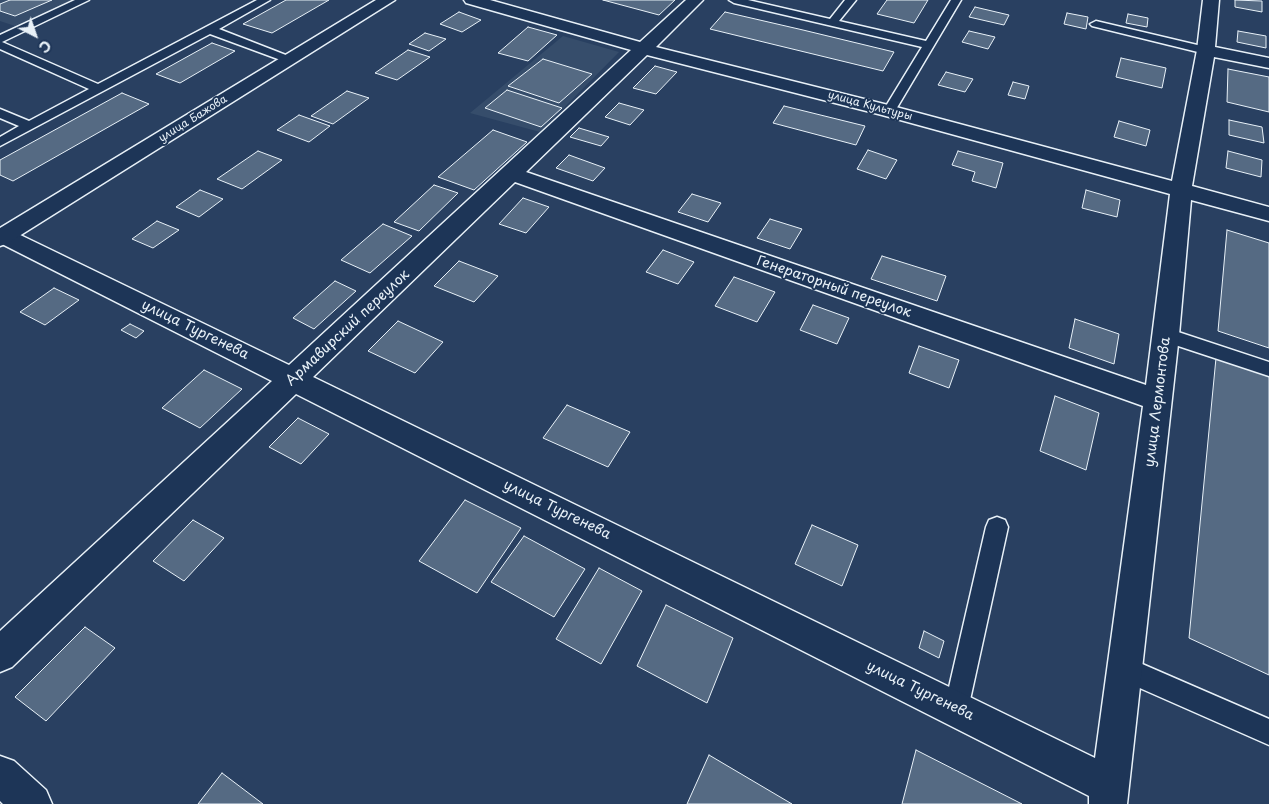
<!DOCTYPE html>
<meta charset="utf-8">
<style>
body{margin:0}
#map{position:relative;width:1269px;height:804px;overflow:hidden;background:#294061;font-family:"Playpen Sans",sans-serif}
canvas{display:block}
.north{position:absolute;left:10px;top:10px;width:50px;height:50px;-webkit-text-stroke:4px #1d3557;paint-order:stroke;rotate:139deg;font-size:14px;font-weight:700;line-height:20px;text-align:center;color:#e8f1f8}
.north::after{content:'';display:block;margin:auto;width:18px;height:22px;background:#e8f1f8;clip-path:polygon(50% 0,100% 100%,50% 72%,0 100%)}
</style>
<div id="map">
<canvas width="1269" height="804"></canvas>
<div class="north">С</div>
</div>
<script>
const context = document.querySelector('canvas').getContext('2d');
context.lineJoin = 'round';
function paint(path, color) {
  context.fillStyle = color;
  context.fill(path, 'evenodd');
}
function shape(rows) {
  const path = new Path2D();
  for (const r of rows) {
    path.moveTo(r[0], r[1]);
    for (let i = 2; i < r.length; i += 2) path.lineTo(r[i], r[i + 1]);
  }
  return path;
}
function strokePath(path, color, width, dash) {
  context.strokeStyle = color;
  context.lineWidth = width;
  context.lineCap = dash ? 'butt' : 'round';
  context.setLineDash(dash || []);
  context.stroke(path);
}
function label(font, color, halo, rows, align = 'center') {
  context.font = font + ' "Playpen Sans",sans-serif';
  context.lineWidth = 4;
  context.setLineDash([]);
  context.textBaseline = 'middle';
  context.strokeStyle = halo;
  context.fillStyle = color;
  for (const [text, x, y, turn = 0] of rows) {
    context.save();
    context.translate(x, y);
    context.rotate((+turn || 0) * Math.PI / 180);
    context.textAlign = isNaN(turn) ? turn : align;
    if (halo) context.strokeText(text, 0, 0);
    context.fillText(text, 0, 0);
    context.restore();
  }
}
paint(shape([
 [0,0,72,0,15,26,0,21],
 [563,36,619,52,540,132,470,113]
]), '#364d6b');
const building = shape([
 [10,0,52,0,15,16,0,11,0,4,10,0],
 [286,0,329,0,272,33,243,24,286,0],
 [603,0,675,0,659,15,603,0],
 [887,0,928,0,914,23,877,14,887,0],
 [1235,0,1262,1,1262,12,1235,7,1235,0],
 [975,7,1009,15,1004,25,969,17,975,7],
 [459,12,481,20,462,32,440,24,459,12],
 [725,12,803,30,894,52,883,71,710,29,725,12],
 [1067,13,1088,17,1086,29,1064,24,1067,13],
 [1128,14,1148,18,1147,27,1126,23,1128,14],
 [528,27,557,35,528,61,498,53,528,27],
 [969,31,995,37,988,49,962,42,969,31],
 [1238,31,1266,36,1266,48,1237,42,1238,31],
 [425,33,446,39,429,51,409,44,425,33],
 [212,43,235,51,180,83,156,74,212,43],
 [408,50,430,57,397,80,375,73,408,50],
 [1121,58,1166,68,1162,88,1116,77,1121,58],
 [543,59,592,74,559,103,508,86,543,59],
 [655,66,677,72,656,94,633,88,655,66],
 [1228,69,1269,77,1269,112,1227,102,1228,69],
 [946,72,973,79,965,92,938,85,946,72],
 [1013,82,1029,86,1025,99,1008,95,1013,82],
 [507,90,562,108,541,127,485,108,507,90],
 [347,91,369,98,333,124,311,116,347,91],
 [122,93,149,104,13,181,0,175,0,160,122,93],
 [619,103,644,110,630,125,605,117,619,103],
 [784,106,865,126,856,145,773,123,784,106],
 [299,115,330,126,309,142,277,130,299,115],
 [1229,120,1262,127,1264,143,1229,135,1229,120],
 [1119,121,1150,130,1146,146,1114,137,1119,121],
 [579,128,609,137,601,146,570,137,579,128],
 [493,130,527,142,474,190,438,177,493,130],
 [868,150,897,160,886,179,857,169,868,150],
 [258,151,282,160,242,189,217,179,258,151],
 [958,151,1003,163,996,188,972,181,975,172,952,165,958,151],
 [1228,151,1262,160,1261,177,1226,168,1228,151],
 [569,155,605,168,593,181,556,168,569,155],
 [434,185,458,193,419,231,394,222,434,185],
 [200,190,223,199,199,217,176,207,200,190],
 [1086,190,1120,200,1117,217,1082,208,1086,190],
 [692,194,721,203,708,222,678,212,692,194],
 [523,198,549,207,526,233,499,224,523,198],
 [770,219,802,229,790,249,757,238,770,219],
 [157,221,179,230,153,248,132,239,157,221],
 [383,224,412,236,370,273,341,260,383,224],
 [1227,230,1269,243,1269,348,1218,331,1227,230],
 [663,250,694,262,678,284,646,272,663,250],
 [882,256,946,276,937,301,871,279,882,256],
 [459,261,498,276,474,302,434,286,459,261],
 [734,277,775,292,757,322,715,306,734,277],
 [335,281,356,291,314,329,293,318,335,281],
 [54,288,79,300,45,325,20,312,54,288],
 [813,305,849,318,837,344,800,330,813,305],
 [1075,319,1119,334,1114,364,1069,348,1075,319],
 [398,321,443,342,415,373,368,351,398,321],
 [130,324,144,331,136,338,121,330,130,324],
 [919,346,959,360,949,388,909,373,919,346],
 [1216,358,1269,376,1269,675,1189,638,1216,358],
 [204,370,242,389,200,428,162,408,204,370],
 [1055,396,1099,413,1086,470,1040,451,1055,396],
 [567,405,630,432,608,467,543,438,567,405],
 [298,418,329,434,301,464,269,447,298,418],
 [465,500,521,528,477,593,419,561,465,500],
 [193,520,224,538,184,581,153,561,193,520],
 [812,525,858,545,842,586,795,564,812,525],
 [524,536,585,569,554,617,491,582,524,536],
 [599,568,642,591,601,664,556,639,599,568],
 [666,605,733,638,707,703,637,666,666,605],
 [85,627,115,648,46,721,15,697,85,627],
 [924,631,944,641,939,658,919,648,924,631],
 [916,750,1022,804,902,804,916,750],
 [709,755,792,804,687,804,709,755],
 [222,773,263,804,198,804,222,773]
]);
paint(building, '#556a83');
strokePath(building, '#e8f1f8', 1);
const service = shape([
 [75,0,89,0,2,42,98,84,257,0,270,0,219,29,296,59,290,63,286,62,210,34,0,146,0,137,19,126,0,118,0,109,29,121,89,89,0,49,0,35,75,0],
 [729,0,748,0,830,19,845,0,856,0,839,21,926,41,951,0,961,0,895,111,889,115,883,111,922,47,734,3,729,0],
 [1096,21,1210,48,1212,50,1206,54,1092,26,1090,24,1096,21],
 [1166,328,1269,362,1269,376,1160,340,1157,335,1160,330,1166,328],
 [997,517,1005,520,1008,527,968,709,965,718,956,721,947,718,944,709,986,527,989,520,997,517],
 [1126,657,1269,719,1269,745,1117,678,1114,669,1117,660,1126,657]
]);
const minor = shape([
 [464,0,490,0,640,42,686,0,703,0,656,47,896,107,1172,181,1197,50,1203,0,1219,0,1215,47,1269,58,1269,68,1214,57,1192,186,1269,207,1269,221,1191,200,1179,335,1127,804,1089,804,1089,796,296,394,12,667,0,672,0,631,272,381,0,243,0,230,12,231,289,365,631,50,466,3,464,0],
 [647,55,882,115,1170,194,1146,385,526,172,647,55],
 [515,182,1143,406,1095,758,313,377,515,182],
 [0,756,14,761,46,790,52,804,3,804,0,801,0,756]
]);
const tertiary = shape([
 [376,0,395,0,8,243,0,246,0,228,376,0]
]);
strokePath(service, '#e8f1f8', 3);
strokePath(minor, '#e8f1f8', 3);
strokePath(tertiary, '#e8f1f8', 3);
paint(service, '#1d3557');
paint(minor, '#1d3557');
paint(tertiary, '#1d3557');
label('11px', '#e8f1f8', '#1d3557', [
 ["улица Культуры",870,106,15],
 ["улица Бажова",193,119,-32]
]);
label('14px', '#e8f1f8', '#1d3557', [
 ["Генераторный переулок",834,287,19],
 ["Армавирский переулок",348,328,-43],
 ["улица Тургенева",195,330,26],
 ["улица Лермонтова",1158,402,-83],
 ["улица Тургенева",557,510,26],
 ["улица Тургенева",920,691,26]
]);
</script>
